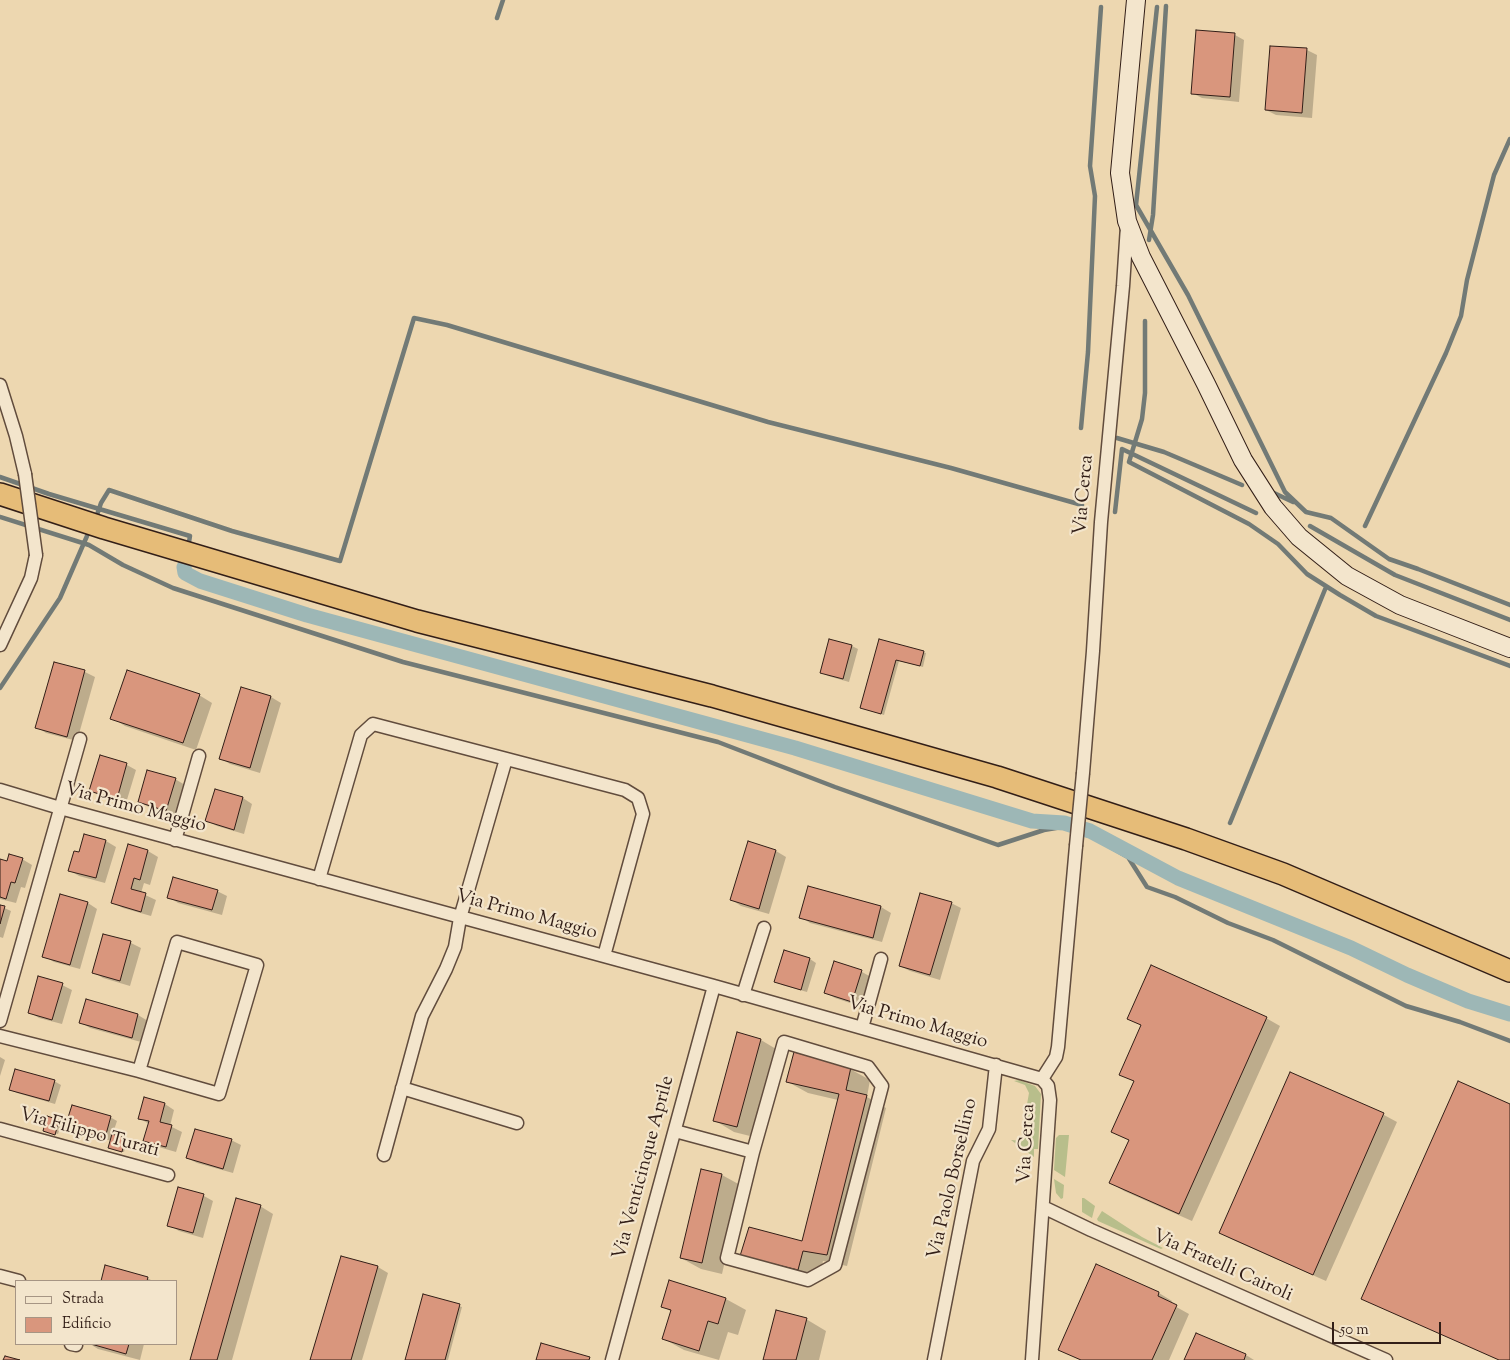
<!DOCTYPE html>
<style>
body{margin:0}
#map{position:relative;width:1510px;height:1360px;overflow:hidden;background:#edd7b0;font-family:"Sorts Mill Goudy",serif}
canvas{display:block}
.legend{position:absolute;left:15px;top:1280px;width:162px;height:65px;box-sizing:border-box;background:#f3e5cc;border:1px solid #a69584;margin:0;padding:6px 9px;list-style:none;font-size:15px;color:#321e17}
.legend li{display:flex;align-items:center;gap:10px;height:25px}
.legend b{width:25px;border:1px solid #a69584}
.scale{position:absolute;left:1332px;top:1322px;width:109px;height:22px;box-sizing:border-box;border:2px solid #321e17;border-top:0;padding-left:6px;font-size:15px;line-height:18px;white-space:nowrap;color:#321e17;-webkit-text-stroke:4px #f3e5cc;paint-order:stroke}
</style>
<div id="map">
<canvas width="1510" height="1360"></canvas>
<ul class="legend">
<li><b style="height:6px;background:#f3e5cc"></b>Strada</li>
<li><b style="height:14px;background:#d9967d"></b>Edificio</li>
</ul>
<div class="scale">50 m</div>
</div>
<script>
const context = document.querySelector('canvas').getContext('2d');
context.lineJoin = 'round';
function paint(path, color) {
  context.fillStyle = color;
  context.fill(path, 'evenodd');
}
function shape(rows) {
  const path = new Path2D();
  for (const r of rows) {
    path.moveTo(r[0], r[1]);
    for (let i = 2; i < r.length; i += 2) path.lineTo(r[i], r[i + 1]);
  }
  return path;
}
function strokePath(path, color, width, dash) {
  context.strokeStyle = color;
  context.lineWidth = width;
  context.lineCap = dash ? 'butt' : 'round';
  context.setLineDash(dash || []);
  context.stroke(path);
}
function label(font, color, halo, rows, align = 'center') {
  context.font = font + ' "Sorts Mill Goudy",serif';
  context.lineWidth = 4.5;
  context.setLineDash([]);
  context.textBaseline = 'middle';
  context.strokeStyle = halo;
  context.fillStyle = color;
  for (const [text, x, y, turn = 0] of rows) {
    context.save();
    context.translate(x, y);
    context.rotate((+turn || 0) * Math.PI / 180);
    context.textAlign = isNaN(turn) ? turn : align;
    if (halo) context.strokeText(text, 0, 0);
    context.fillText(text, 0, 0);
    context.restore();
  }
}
paint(shape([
 [1019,1080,1035,1086,1041,1094,1038,1149,1034,1149,1034,1157,1011,1140,1022,1141,1028,1135,1029,1129,1026,1110,1029,1093,1025,1085,1014,1081],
 [1059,1135,1069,1135,1065,1177,1054,1170,1056,1138],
 [1054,1179,1064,1185,1063,1198,1061,1199,1056,1193],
 [1084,1198,1095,1206,1092,1218,1082,1212,1082,1198],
 [1102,1211,1142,1237,1163,1248,1161,1249,1098,1221,1097,1219]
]), '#b8be8b');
paint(shape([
 [1235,35,1244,40,1239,102,1202,98,1192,93],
 [1307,50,1317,55,1312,118,1276,115,1266,110],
 [880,640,926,653,923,667,899,661,884,715,861,708],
 [852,646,858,649,849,682,828,676,821,672],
 [54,663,85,672,95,677,77,741,46,733,37,727],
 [241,688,271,697,281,703,260,773,230,764,220,758],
 [199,695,212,703,196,750,125,726,112,718],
 [127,765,136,770,126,803,100,796,91,790],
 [175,779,185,785,176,815,149,807,139,802],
 [216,791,243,798,252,804,244,834,217,826,207,821],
 [85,836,106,841,116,847,105,883,79,876,69,870,80,853],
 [749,843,776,851,786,857,769,914,741,906,732,900],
 [129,846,148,851,158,857,150,885,144,883,141,893,156,900,151,916,123,908,113,903],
 [22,859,32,865,25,888,21,887,16,903,0,899,0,861,8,863],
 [809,888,881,907,891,913,882,942,810,923,801,917],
 [217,891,227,896,222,915,178,903,169,897],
 [88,903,97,909,80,969,54,962,44,956],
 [951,903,961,908,940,980,910,971,900,966],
 [0,906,11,911,3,938,0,937],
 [104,935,131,943,141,948,130,986,103,978,93,972],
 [785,952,810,959,816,963,807,992,782,985,776,981],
 [835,963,862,972,871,977,862,1007,835,998,825,992],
 [62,985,72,990,62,1024,39,1018,29,1012],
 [87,1001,138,1015,148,1021,141,1042,90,1028,80,1022],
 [1128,1018,1266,1018,1280,1026,1192,1221,1124,1191,1111,1183,1130,1141,1113,1132,1135,1082,1121,1074,1142,1026],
 [738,1034,761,1040,781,1052,758,1138,734,1132,714,1120],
 [0,1057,5,1060,0,1076],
 [850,1069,870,1080,867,1097,886,1108,847,1266,823,1261,818,1281,762,1267,803,1243,838,1100,808,1093,788,1082],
 [1291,1074,1384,1115,1397,1122,1326,1281,1233,1240,1220,1233],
 [54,1081,61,1085,55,1104,17,1093,11,1090],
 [145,1099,165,1104,174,1110,170,1126,182,1132,176,1152,155,1146,145,1140,149,1124,139,1118],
 [1510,1105,1510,1360,1499,1360,1363,1299],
 [110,1117,117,1121,112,1136,127,1141,124,1152,112,1149,112,1141,73,1130,67,1126],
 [48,1118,62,1122,58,1134,46,1131],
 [231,1140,241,1145,233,1173,197,1163,187,1158],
 [702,1170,722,1175,742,1186,722,1274,701,1269,681,1258],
 [204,1196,213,1201,203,1238,179,1231,169,1225],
 [260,1206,273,1214,232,1360,192,1360],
 [342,1257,378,1267,388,1273,362,1360,312,1360],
 [1096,1266,1159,1293,1172,1301,1171,1304,1189,1314,1169,1360,1080,1360,1059,1349],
 [106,1267,147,1278,153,1281,102,1281],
 [424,1295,462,1307,448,1360,406,1360],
 [726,1299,746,1310,738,1335,728,1332,719,1360,684,1350,664,1339,672,1312,662,1306],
 [806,1319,826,1331,819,1360,764,1360],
 [1197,1334,1246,1355,1254,1360,1186,1360],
 [90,1344,144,1344,140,1360,98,1349]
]), '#0003');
strokePath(shape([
 [1157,7,1136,205,1188,295,1285,492,1306,512,1331,518,1389,559,1418,569,1510,605],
 [497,18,503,0],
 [1149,240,1153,215,1166,6],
 [1145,321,1145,393,1142,419,1129,462,1249,524,1278,544,1307,574,1340,595,1376,616,1510,666],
 [1081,428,1088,352,1095,196,1090,166,1101,7],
 [1117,438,1164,452,1242,485],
 [0,477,49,494,190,536,189,542],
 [1274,493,1293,502],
 [1115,512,1122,449,1256,513],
 [97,515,101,503,109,490,232,531,340,561,414,318,447,325,768,422,951,468,1082,505],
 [0,517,89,545,123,565,173,588,403,662,718,742,835,787,998,845,1044,830,1062,827,1093,837,1128,857,1147,887,1175,897,1228,923,1273,940,1406,1006,1460,1022,1510,1041],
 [1310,526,1395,575,1510,620],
 [1365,526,1446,353,1461,316,1467,280,1494,175,1510,139],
 [0,688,60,598,87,536],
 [1230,823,1326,587]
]), '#727a76', 4.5);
strokePath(shape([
 [184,567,185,573,200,581,307,615,795,748,1032,821,1064,823,1090,831,1178,878,1351,948,1407,975,1468,1001,1510,1014]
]), '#9db7b6', 15);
const building = shape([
 [1196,30,1235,33,1230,97,1191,94,1196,30],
 [1270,46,1307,48,1302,113,1265,110,1270,46],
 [829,639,852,645,843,679,820,673,829,639],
 [879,639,924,651,920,666,896,660,881,714,860,708,879,639],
 [54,662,85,670,67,737,35,728,54,662],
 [127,670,200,694,183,743,110,719,127,670],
 [241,687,271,696,250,768,219,759,241,687],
 [100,755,127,763,117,799,89,791,100,755],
 [147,770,176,778,166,811,138,802,147,770],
 [215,789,243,797,234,830,205,821,215,789],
 [84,834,106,840,96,878,68,871,74,851,79,852,84,834],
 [748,841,776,850,759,909,730,900,748,841],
 [128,844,148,850,140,880,134,878,131,889,146,893,141,912,111,903,128,844],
 [9,854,23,858,15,883,11,882,6,899,0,897,0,859,7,861,9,854],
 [173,877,218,890,212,910,167,898,173,877],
 [808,886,881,906,873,938,799,918,808,886],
 [920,893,952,902,930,975,899,966,920,893],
 [60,894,88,902,70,965,42,957,60,894],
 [0,905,5,906,0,924,0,905],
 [103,934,131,941,120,981,92,973,103,934],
 [784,950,810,958,801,990,774,982,784,950],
 [834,961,862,970,852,1002,824,993,834,961],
 [1151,965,1267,1017,1179,1214,1109,1183,1129,1140,1111,1132,1134,1081,1119,1075,1141,1025,1127,1019,1151,965],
 [38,976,63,983,52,1020,28,1013,38,976],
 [86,999,138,1014,132,1038,79,1023,86,999],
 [737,1032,761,1039,737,1127,713,1121,737,1032],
 [794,1052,851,1067,846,1090,867,1095,827,1255,803,1251,798,1270,740,1256,749,1227,802,1241,839,1094,786,1082,794,1052],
 [15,1069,55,1080,49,1101,9,1090,15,1069],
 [1290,1072,1384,1113,1313,1275,1219,1233,1290,1072],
 [1458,1081,1510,1104,1510,1360,1499,1360,1361,1299,1458,1081],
 [144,1097,165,1103,160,1122,172,1125,166,1147,143,1141,149,1121,138,1119,144,1097],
 [72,1105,111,1116,105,1138,65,1127,72,1105],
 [47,1116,59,1120,55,1135,43,1131,47,1116],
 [195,1129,232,1139,223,1169,186,1158,195,1129],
 [112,1134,125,1138,122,1152,108,1148,112,1134],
 [701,1169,722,1174,702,1263,680,1258,701,1169],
 [178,1187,204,1194,193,1233,167,1226,178,1187],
 [236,1198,261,1205,217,1360,190,1360,236,1198],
 [341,1256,378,1266,351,1360,310,1360,341,1256],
 [1096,1264,1159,1292,1158,1296,1177,1305,1152,1360,1081,1360,1058,1350,1096,1264],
 [105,1265,148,1277,147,1281,101,1281,105,1265],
 [669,1280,726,1298,718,1324,708,1321,699,1351,662,1339,671,1310,661,1307,669,1280],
 [423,1294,460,1304,445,1360,405,1360,423,1294],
 [776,1310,807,1318,796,1360,763,1360,776,1310],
 [1196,1333,1246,1354,1244,1360,1184,1360,1196,1333],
 [541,1343,590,1357,589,1360,536,1360,541,1343],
 [91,1344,129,1344,126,1354,91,1344],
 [5,1356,20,1360,3,1360,5,1356]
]);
paint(building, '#d9967d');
strokePath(building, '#321e17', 1);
const minor = shape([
 [0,385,16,436,25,474],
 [0,645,31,578,36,555],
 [1083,773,1093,651,1101,522,1123,286,1127,226],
 [0,790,60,808,714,986,1042,1079,1048,1086,1050,1100,1032,1360],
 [175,840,199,756],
 [319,879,361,735,373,724,625,790,638,798,643,814,604,956],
 [743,995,764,928],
 [0,1021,80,739],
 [862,1028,881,959],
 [0,1036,139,1071,219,1094,257,965,177,942,139,1071],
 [1042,1079,1056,1057,1058,1047,1076,846],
 [402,1088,517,1123],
 [0,1129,168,1175],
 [675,1131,753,1152,784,1042,868,1067,882,1086,835,1265,808,1280,727,1258,753,1152],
 [384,1155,422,1016,446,969,455,947,460,918,506,759],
 [1043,1207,1091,1230,1386,1360],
 [0,1276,19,1281],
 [71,1344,76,1345,76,1344],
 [612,1360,714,986],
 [934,1360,973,1161,989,1129,996,1065]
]);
const secondary = shape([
 [1136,0,1120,173,1127,221,1141,257,1206,384,1243,460,1273,507,1299,537,1347,576,1400,605,1510,648]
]);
const trunk = shape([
 [0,494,104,528,417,621,712,696,997,777,1186,839,1283,874,1510,971]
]);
strokePath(minor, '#614c3d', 15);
strokePath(secondary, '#321e17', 20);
strokePath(trunk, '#321e17', 24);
strokePath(minor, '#f3e5cc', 12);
strokePath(secondary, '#f3e5cc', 18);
strokePath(trunk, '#e6bc78', 21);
const minorBridge = shape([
 [25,474,36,555],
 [1076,846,1083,773]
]);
strokePath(minorBridge, '#614c3d', 15, []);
strokePath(minorBridge, '#f3e5cc', 12);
label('19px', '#321e17', '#f3e5cc', [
 ["Via Cerca",1085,495,-85],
 ["Via Primo Maggio",135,809,15],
 ["Via Primo Maggio",526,916,15],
 ["Via Primo Maggio",917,1024,16],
 ["Via Filippo Turati",89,1134,15],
 ["Via Cerca",1028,1144,-87],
 ["Via Venticinque Aprile",645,1168,-75],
 ["Via Paolo Borsellino",954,1179,-77],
 ["Via Fratelli Cairoli",1222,1267,24]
]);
</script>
